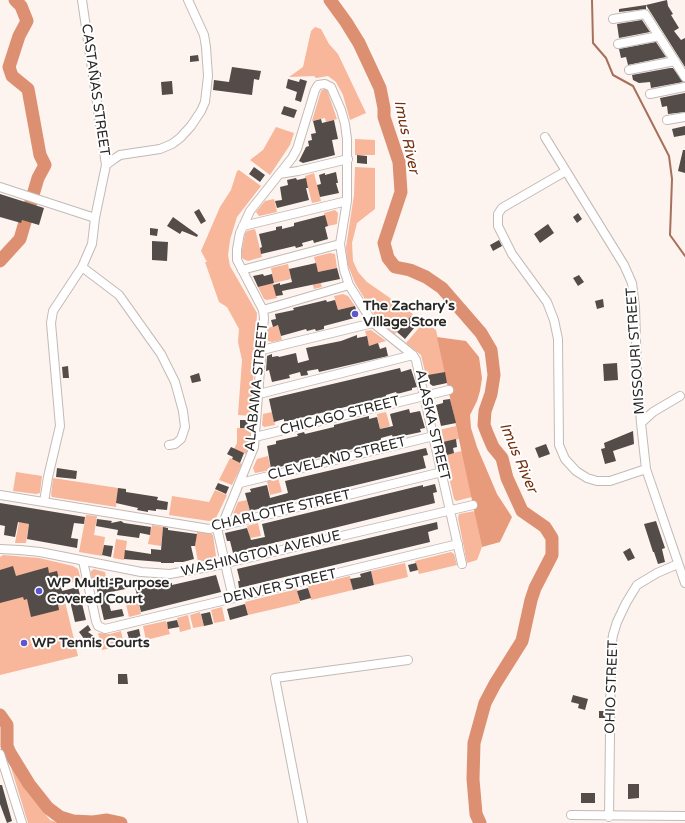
<!DOCTYPE html>
<meta charset="utf-8">
<style>
body{margin:0}
canvas{display:block;background:#fdf3ef}
</style>
<canvas width="685" height="823"></canvas>
<script>
const context = document.querySelector('canvas').getContext('2d');
context.lineJoin = 'round';
function paint(path, color) {
  context.fillStyle = color;
  context.fill(path, 'evenodd');
}
function shape(rows) {
  const path = new Path2D();
  for (const r of rows) {
    path.moveTo(r[0], r[1]);
    for (let i = 2; i < r.length; i += 2) path.lineTo(r[i], r[i + 1]);
  }
  return path;
}
function strokePath(path, color, width, dash) {
  context.strokeStyle = color;
  context.lineWidth = width;
  context.lineCap = dash ? 'butt' : 'round';
  context.setLineDash(dash || []);
  context.stroke(path);
}
function label(font, color, halo, rows, align = 'center') {
  context.font = font + ' "Varela Round",sans-serif';
  context.lineWidth = 4;
  context.setLineDash([]);
  context.textBaseline = 'middle';
  context.strokeStyle = halo;
  context.fillStyle = color;
  for (const [text, x, y, turn = 0] of rows) {
    context.save();
    context.translate(x, y);
    context.rotate((+turn || 0) * Math.PI / 180);
    context.textAlign = isNaN(turn) ? turn : align;
    if (halo) context.strokeText(text, 0, 0);
    context.fillText(text, 0, 0);
    context.restore();
  }
}
paint(shape([
 [315,27,321,29,329,44,338,54,366,113,350,120,343,95,336,82,328,76,316,78,314,76,289,77,303,67,311,31],
 [324,89,327,90,337,119,326,122,325,118,312,121,321,91],
 [276,127,294,133,290,145,270,175,250,160,263,150],
 [355,139,375,140,375,155,355,155],
 [355,167,375,168,375,209,357,223,352,243,353,261,358,272,367,282,413,314,395,334,379,322,355,283,347,263,346,247,354,195],
 [239,170,261,186,237,217,230,240,228,255,230,266,257,313,251,416,238,415,242,360,238,342,239,329,227,307,219,302,205,262,207,262,201,251,220,207,231,190,237,171],
 [314,173,321,201,312,203,305,176],
 [274,199,277,212,259,216,256,212,265,201],
 [335,210,338,213,337,224,328,226,324,213],
 [255,229,262,257,248,261,243,259,241,255,245,234,247,231],
 [330,253,335,254,337,268,318,272,322,287,314,289,310,274,318,272,314,257],
 [288,264,291,279,274,283,271,268],
 [273,283,277,298,267,300,264,299,258,287],
 [343,294,348,296,355,306,338,310,334,296],
 [424,322,436,330,445,372,426,376,421,355,406,343],
 [278,325,282,340,272,342,268,341,268,328],
 [371,330,386,341,369,346,365,331],
 [272,412,275,425,264,427,262,425,263,414],
 [386,412,390,426,380,429,377,414],
 [456,426,459,439,441,443,439,430],
 [237,428,251,428,250,444,246,454,234,449,237,443],
 [462,451,472,497,456,501,454,499,444,455],
 [268,456,271,470,255,473,253,468,257,459],
 [230,458,242,464,232,485,219,480],
 [16,472,42,476,40,493,36,494,13,491],
 [53,478,118,488,116,507,52,497,51,495],
 [278,478,282,492,270,495,267,481],
 [215,490,227,495,215,520,209,521,169,515,172,496,209,502],
 [247,500,250,512,236,515,233,514,238,502],
 [475,511,482,547,477,560,467,563,458,518,459,514],
 [86,515,97,516,94,535,105,537,102,556,79,552],
 [19,522,29,524,26,543,15,543],
 [258,523,261,536,250,538,247,526],
 [152,525,163,527,161,546,148,544],
 [197,532,210,533,213,535,216,556,214,559,198,562,195,546],
 [116,539,127,541,124,560,113,558],
 [451,552,454,554,457,565,419,574,415,561],
 [3,555,39,558,73,566,78,569,81,580,61,585,78,656,0,675,0,557],
 [405,563,408,577,374,585,371,571],
 [94,569,105,572,107,582,94,586,91,574,91,571],
 [350,576,353,590,311,600,308,586],
 [297,589,300,603,248,615,245,602],
 [137,597,141,614,129,617,125,600],
 [222,607,225,621,214,623,211,610],
 [200,612,204,626,193,628,190,615],
 [188,615,191,629,180,632,177,618],
 [166,621,170,634,146,640,143,626],
 [121,631,124,645,102,650,98,633,110,634],
 [6,751,27,792,50,820,59,823,28,823]
]), '#f8b69a');
paint(shape([
 [437,337,466,341,479,357,482,378,480,391,477,401,470,415,471,428,477,447,497,494,512,517,500,542,482,547]
]), '#e89b7b');
strokePath(shape([
 [592,0,593,43,606,58,613,75,633,86,669,156,672,179,670,235,685,256]
]), '#a7705a', 2);
strokePath(shape([
 [330,0,346,22,359,43,380,88,384,108,384,117,399,162,401,192,384,243,388,258,395,267,410,270,426,277,442,288,481,333,491,350,494,375,491,394,485,411,484,425,487,433,493,447,502,458,507,478,522,511,545,527,552,538,552,555,535,588,531,600,522,641,495,684,485,703,474,743,473,779,476,814,480,823],
 [0,261,20,239,38,178,45,165,40,155,28,89,12,76,9,67,19,36,27,21,21,6,15,0],
 [0,715,7,725,7,746,10,753,29,784,48,808,60,817,73,821,93,822,107,820,121,823]
]), '#dd9071', 13);
paint(shape([
 [667,0,668,6,673,14,671,15,679,28,674,31,681,40,685,38,685,67,646,5],
 [646,5,646,9,619,12,619,9],
 [642,20,650,32,619,38,617,24],
 [656,42,666,57,628,65,626,57,621,58,619,49],
 [198,55,199,61,190,62,190,56],
 [232,67,261,71,259,80,254,79,252,95,213,90,214,80,229,82],
 [670,68,673,68,683,82,651,88,650,82,639,83,633,80,632,75],
 [288,79,299,82,300,79,307,81,301,102,295,100,297,92,286,88],
 [172,81,173,94,162,95,161,82],
 [685,93,685,112,668,114,667,106,662,107,660,98],
 [284,106,297,110,294,118,281,114],
 [321,119,322,123,334,120,338,139,332,140,335,155,303,163,299,161,306,147,309,146,308,141,312,140,311,134,316,133,313,121],
 [685,126,685,135,674,137,672,129],
 [683,150,685,150,685,173,678,171],
 [357,155,367,156,367,164,357,163],
 [254,167,265,175,260,182,249,174],
 [336,172,338,183,336,183,339,193,320,197,317,185,321,184,319,175,325,173,325,175],
 [296,178,297,180,306,178,308,188,306,188,309,200,277,208,275,201,282,200,280,187,288,185,287,180],
 [0,194,44,208,39,225,22,220,21,223,0,217],
 [199,209,206,221,201,224,194,212],
 [578,213,582,219,577,223,573,217],
 [325,215,328,226,325,227,328,239,314,243,313,240,302,243,303,246,296,248,295,246,261,254,260,248,262,247,259,234,276,230,276,227,282,226,282,229,294,226,294,223],
 [173,217,198,235,197,237,182,231,180,234,167,226],
 [548,224,554,233,540,243,534,234],
 [150,228,158,229,157,236,150,235],
 [499,240,502,246,493,251,490,245],
 [152,241,168,242,167,261,152,260],
 [316,263,318,272,337,268,340,279,282,291,283,295,276,296,273,285,280,283,280,285,292,282,289,269],
 [263,274,264,276,272,274,274,283,258,287,253,276],
 [579,275,584,282,578,286,573,278],
 [603,299,604,307,597,309,595,301],
 [326,300,327,302,335,300,338,310,355,306,358,317,324,326,324,329,316,331,315,329,307,331,306,329,281,336,278,325,273,327,271,320,276,319,275,314,294,310,293,308],
 [411,316,419,322,405,339,397,332],
 [357,335,357,338,367,336,369,346,378,343,380,349,386,347,388,356,319,372,318,369,307,371,308,375,301,376,300,372,289,375,290,378,272,382,269,370,266,371,267,356,272,354,272,357,278,356,279,357,296,353,298,363,309,360,306,348,341,341],
 [617,363,618,380,604,381,603,364],
 [68,366,69,378,63,378,62,367],
 [400,368,401,372,411,369,417,387,412,388,412,390,397,394,396,392,386,395,386,397,284,422,284,419,274,422,269,399],
 [445,372,447,383,433,386,430,384,428,375],
 [199,373,201,381,192,383,190,376],
 [450,399,456,423,441,426,436,405,443,403,443,400],
 [409,409,410,413,420,411,425,428,420,429,421,432,393,438,392,435,381,438,381,440,365,444,365,446,271,469,267,446,276,444,276,441,298,436,297,434,304,432,305,434,334,427,334,425,369,416,369,419,377,417,380,429,393,426,390,414],
 [240,420,248,420,247,428,240,428],
 [633,431,634,444,613,451,616,461,605,464,601,449,605,448,604,443],
 [456,439,457,447,453,448,454,453,447,455,443,442],
 [546,444,550,454,539,458,535,448],
 [231,447,244,453,240,463,232,459,233,457,227,454],
 [426,448,428,455,423,456,426,468,250,511,245,493,251,492,250,489,267,485,270,498,288,493,285,481],
 [57,468,77,471,76,479,56,477],
 [218,483,229,487,226,494,215,489],
 [435,484,437,492,433,493,435,503,233,553,230,541,227,541,225,533,247,528,251,540,265,537,262,524,423,485,423,487],
 [118,488,126,489,126,492,158,497,157,500,168,502,167,510,156,509,156,511,148,510,148,512,137,510,138,508,116,503],
 [0,503,85,517,84,524,74,523,71,538,78,539,77,548,27,539,29,524,18,522,15,537,4,535,5,526,0,525],
 [97,519,112,521,111,523,121,521,124,523,151,527,150,535,140,533,139,538,117,535,118,530,96,526],
 [656,521,665,548,662,549,665,562,658,564,654,552,653,552,644,524],
 [437,522,438,529,428,532,430,542,239,588,238,581,240,581,237,569],
 [163,527,168,528,168,530,197,534,195,546,191,546,194,559,183,562,174,562,174,563,161,563,161,562,124,559,125,550,151,554,151,549,161,550],
 [104,545,113,546,111,557,102,555],
 [630,548,635,558,628,561,623,552],
 [416,563,418,570,410,572,408,565],
 [13,566,16,576,48,567,49,573,57,571,62,591,78,587,86,620,75,622,70,601,58,604,59,610,31,617,27,599,24,600,23,597,0,603,0,570],
 [371,571,374,585,353,590,350,579,361,577,360,574],
 [216,575,221,592,141,612,135,587,106,593,111,611,122,609,124,616,104,620,96,585,110,582,110,579,119,576,121,583,136,580,137,584,146,581,147,585,159,582,160,585,172,583,172,585],
 [308,588,311,598,300,601,297,591],
 [245,604,248,615,230,620,227,609],
 [210,612,213,624,204,626,201,614],
 [177,620,179,627,168,629,167,622],
 [88,625,91,630,88,632,99,640,93,648,88,644,79,632],
 [139,629,141,639,130,642,127,632],
 [118,674,127,674,128,684,118,684],
 [573,695,588,699,585,710,578,708,579,704,571,702],
 [599,711,605,711,605,718,599,718],
 [628,784,639,784,639,798,628,799],
 [0,785,2,785,12,821,7,823,0,804],
 [581,793,595,793,595,803,581,803]
]), '#534c48');
const minor = shape([
 [613,19,645,14,685,77],
 [618,44,659,36],
 [629,70,675,61],
 [650,94,685,87],
 [667,120,685,117],
 [545,137,624,265,632,283,635,307,637,372,641,423,646,469,685,583],
 [106,165,114,159,120,155,160,149,172,144,180,138,191,126,201,111,205,102,208,76,206,47,204,35,188,0],
 [566,171,502,208,498,214,498,226,512,254,547,302,554,320,558,339,559,445,565,459,576,471,587,478,597,481,610,481,646,469],
 [279,174,298,171,348,159],
 [0,187,95,218],
 [243,226,347,201],
 [82,267,119,295,161,354,175,382,183,411,185,427,181,439,175,444,169,445],
 [242,270,340,244],
 [263,310,349,285],
 [262,350,373,323],
 [259,394,413,355],
 [641,423,653,412,680,396],
 [255,437,449,390],
 [240,483,434,436],
 [0,495,209,529,442,472],
 [44,502,48,477,60,426,51,323,53,311,82,267,92,244,95,218,106,165,82,0],
 [227,525,225,518,254,447,264,318,263,310,237,260,237,249,240,233,250,211,292,158,297,149,315,90,318,85,325,84,331,87,341,110,345,124,347,139,347,201,340,244,344,270,349,285,373,323,413,355,416,360,462,564],
 [217,528,233,598],
 [0,549,20,550,40,552,141,572,170,574,214,566,473,505],
 [83,561,96,621,98,626,105,629,458,544],
 [0,754,22,823],
 [571,815,685,816],
 [609,817,611,649,613,635,617,622,626,603,637,585,657,573,678,564],
 [303,823,275,678,408,660]
]);
strokePath(minor, '#c3bab7', 10);
strokePath(minor, '#fff', 8);
for (const [x, y, r, color] of [
 [355,314,4,"#5c57cf"],
 [39,591,4,"#5c57cf"],
 [24,643,4,"#5c57cf"]
]) {
  const dot = new Path2D();
  dot.arc(x, y, r, 0, 2 * Math.PI);
  context.fillStyle = color;
  context.fill(dot);
  strokePath(dot, '#fff', 1.5);
}
label('14px', '#292624', '#fff', [
 ["CASTAÑAS STREET",95,90,82],
 ["MISSOURI STREET",636,351,-94],
 ["ALABAMA STREET",257,387,-84],
 ["CHICAGO STREET",340,416,-14],
 ["ALASKA STREET",432,425,77],
 ["CLEVELAND STREET",337,459,-14],
 ["CHARLOTTE STREET",281,511,-13],
 ["WASHINGTON AVENUE",261,554,-13],
 ["DENVER STREET",280,587,-13],
 ["OHIO STREET",612,687,-88]
]);
label('bold 14px', '#292624', '#fff', [
 ["The Zachary's",363,306],
 ["Village Store",363,322],
 ["WP Multi-Purpose",47,583],
 ["Covered Court",47,599],
 ["WP Tennis Courts",32,643]
], 'left');
label('italic 15px', '#75300e', '#fff', [
 ["Imus River",406,137,78],
 ["Imus River",518,458,67]
]);
</script>
